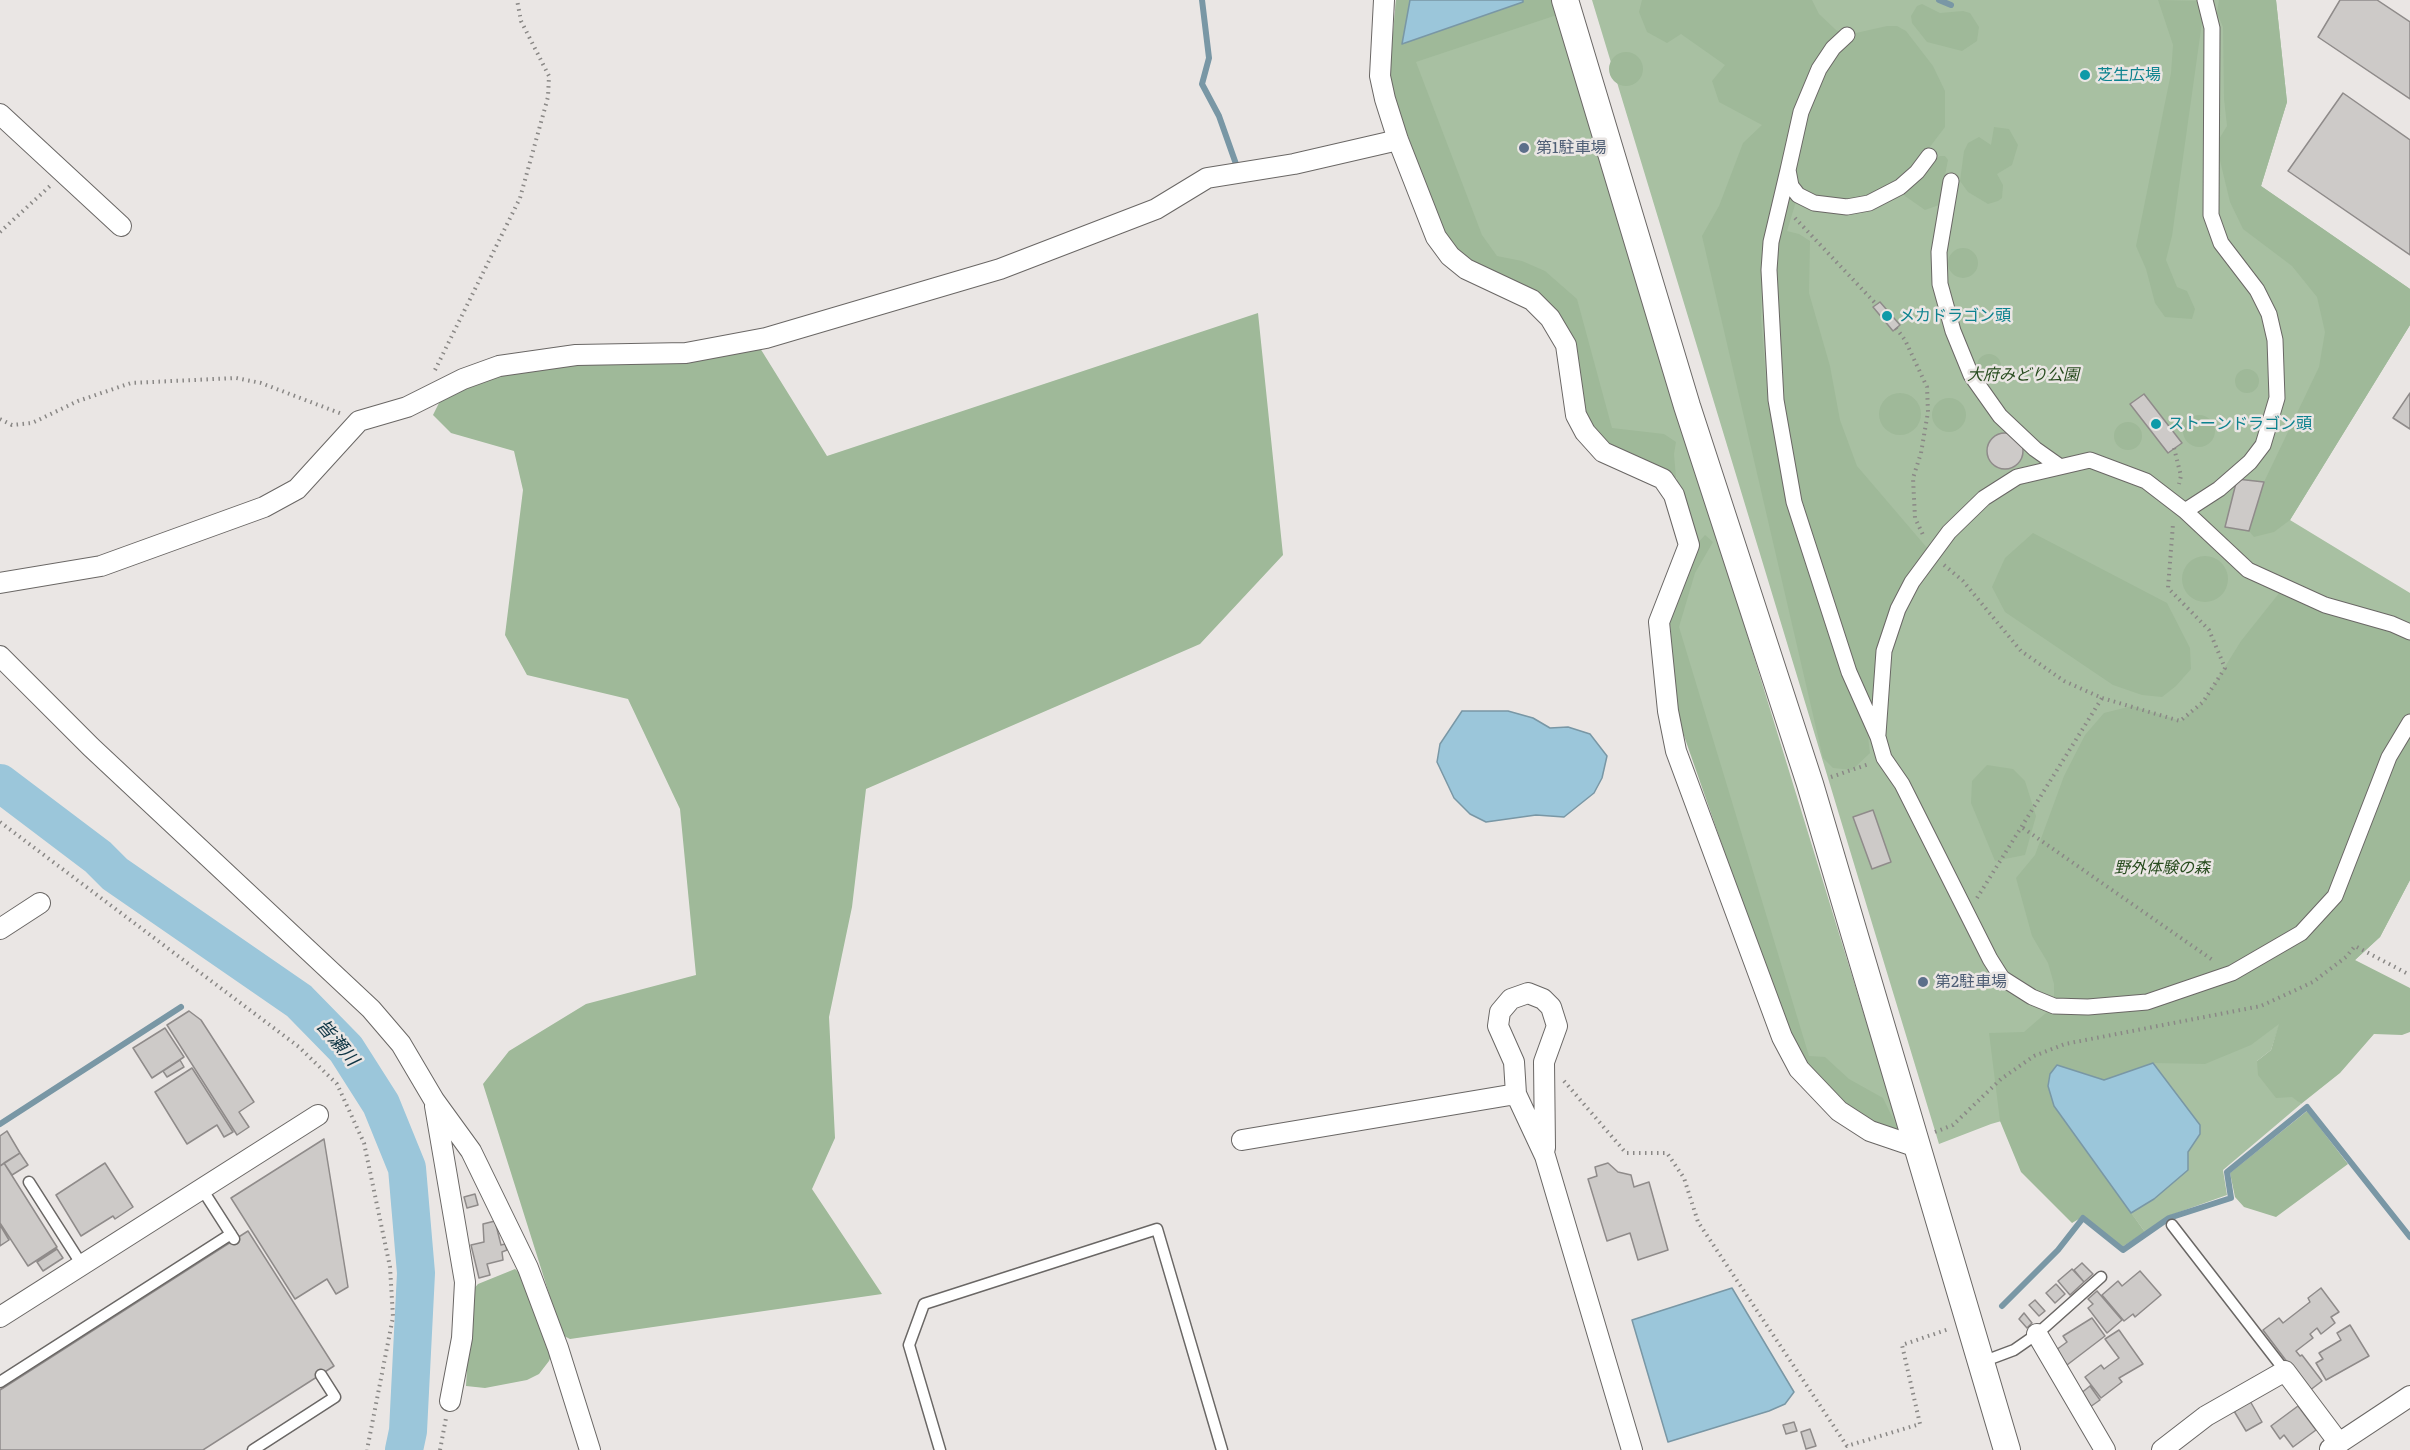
<!DOCTYPE html>
<meta charset="utf-8">
<style>
body{margin:0}
canvas{display:block;background:#eae6e4}
</style>
<canvas width="2410" height="1450"></canvas>
<script>
const context = document.querySelector('canvas').getContext('2d');
context.lineJoin = 'round';
function paint(path, color) {
  context.fillStyle = color;
  context.fill(path, 'evenodd');
}
function shape(rows) {
  const path = new Path2D();
  for (const r of rows) {
    if (r.length === 3) {
      path.moveTo(r[0] + r[2], r[1]);
      path.arc(r[0], r[1], r[2], 0, 2 * Math.PI);
      continue;
    }
    path.moveTo(r[0], r[1]);
    for (let i = 2; i < r.length; i += 2) path.lineTo(r[i], r[i + 1]);
  }
  return path;
}
function strokePath(path, color, width, dash) {
  context.strokeStyle = color;
  context.lineWidth = width;
  context.lineCap = dash ? 'butt' : 'round';
  context.setLineDash(dash || []);
  context.stroke(path);
}
function label(font, color, halo, rows, align = 'center') {
  context.font = font + ' Literata,"Noto Sans JP",serif';
  context.lineWidth = 5;
  context.setLineDash([]);
  context.textBaseline = 'middle';
  context.strokeStyle = halo;
  context.fillStyle = color;
  for (const [text, x, y, turn = 0] of rows) {
    context.save();
    context.translate(x, y);
    context.rotate((+turn || 0) * Math.PI / 180);
    context.textAlign = isNaN(turn) ? turn : align;
    if (halo) context.strokeText(text, 0, 0);
    context.fillText(text, 0, 0);
    context.restore();
  }
}
paint(shape([
 [1396,0,1552,0,1901,1135,1811,1070,1670,623,1696,545,1676,478,1603,445,1572,341,1495,272,1390,70],
 [1592,0,2276,0,2287,102,2261,186,2410,289,2410,325,2290,520,2410,593,2410,880,2380,937,2319,993,2280,1023,2271,1050,2257,1061,2301,1104,2223,1170,2227,1195,2168,1216,2145,1232,2131,1213,2154,1199,2200,1134,2153,1063,2104,1080,2054,1106,1991,1124,1939,1144]
]), '#a8c0a2');
paint(shape([
 [1396,0,1410,0,1403,44,1523,0,1552,0,1557,15,1416,62,1482,235,1497,256,1522,261,1545,271,1577,299,1612,428,1664,434,1676,442,1674,454,1676,478,1603,445,1580,412,1572,341,1455,250,1445,237,1392,93,1390,70],
 [1642,0,1812,0,1819,14,1836,30,1847,35,1887,26,1897,26,1906,31,1933,66,1945,91,1945,127,1926,152,1934,160,1940,156,1945,156,1948,160,1939,205,1925,210,1905,196,1900,187,1869,203,1798,195,1787,231,1799,234,1810,241,1809,293,1830,366,1840,420,1857,466,1934,556,1898,609,1878,737,1825,600,1776,400,1770,242,1762,245,1761,318,1768,405,1808,570,1868,736,1870,753,1852,770,1833,768,1823,758,1702,236,1719,206,1743,143,1762,125,1719,102,1712,81,1725,65,1681,34,1667,43,1647,32,1639,12],
 [2158,0,2205,1,2172,236,2166,260,2177,287,2187,291,2195,309,2192,319,2165,317,2155,303,2146,269,2136,246,2171,73,2173,45],
 [2219,0,2276,0,2287,102,2261,186,2410,289,2410,325,2290,520,2274,532,2254,537,2249,531,2264,482,2319,367,2325,332,2317,297,2292,266,2243,229,2230,202,2216,144,2227,126,2224,99,2223,27,2217,13],
 [1922,4,1940,13,1963,11,1970,13,1979,27,1977,41,1962,51,1927,42,1912,23,1911,16,1917,6],
 [1626,69,17],
 [1994,127,2009,129,2018,145,2012,165,1997,174,2003,185,2002,198,1998,201,1988,204,1968,192,1960,181,1964,151,1968,143,1979,137,1991,145],
 [1963,263,15],
 [1258,313,1283,555,1200,644,866,789,852,907,829,1017,835,1138,812,1189,882,1294,570,1339,562,1335,483,1084,509,1051,586,1004,696,975,680,809,628,699,527,675,505,635,523,490,514,451,451,433,433,415,443,395,503,372,760,348,827,456],
 [1989,366,12],
 [2247,381,12],
 [1900,414,21],
 [1949,415,17],
 [2199,431,16],
 [2128,436,14],
 [2033,533,2167,603,2190,648,2191,669,2176,686,2162,697,2142,695,2113,685,2005,612,1992,587,2005,558],
 [1705,535,1713,542,1695,573,1679,627,1809,1056,1825,1057,1849,1079,1883,1098,1901,1135,1871,1123,1851,1110,1811,1070,1788,1034,1675,710,1670,623,1696,545],
 [2205,579,23],
 [2284,587,2410,632,2410,880,2380,937,2355,960,2410,988,2410,1032,2402,1035,2374,1034,2340,1073,2301,1104,2292,1097,2276,1098,2258,1075,2257,1061,2271,1050,2279,1024,2251,1045,2205,1064,2153,1063,2104,1080,2054,1106,2145,1232,2122,1247,2084,1216,2072,1223,2021,1172,2000,1121,1989,1033,2024,1032,2054,1006,2054,984,2048,963,2032,936,2016,878,2035,855,2064,776,2085,735,2104,713,2132,706,2181,721,2203,702,2241,641],
 [1987,765,2013,769,2025,781,2036,816,2025,855,1995,861,1971,803,1972,781],
 [2307,1111,2348,1164,2276,1217,2244,1207,2235,1197,2230,1173],
 [515,1269,520,1273,554,1348,549,1361,539,1374,527,1380,485,1388,466,1386,471,1292,478,1284]
]), '#9fb999');
const water = shape([
 [1410,0,1523,0,1523,2,1402,44,1410,0],
 [1462,711,1508,711,1533,718,1550,728,1568,727,1590,734,1607,756,1602,778,1594,793,1564,817,1536,815,1486,822,1470,814,1454,798,1437,762,1440,744,1462,711],
 [2153,1063,2200,1125,2200,1134,2188,1152,2188,1170,2154,1199,2131,1213,2054,1106,2048,1086,2050,1074,2057,1065,2104,1080,2153,1063],
 [1732,1288,1794,1392,1785,1404,1769,1411,1668,1442,1632,1320,1732,1288]
]);
paint(water, '#9bc6da');
strokePath(water, '#7997a5', 1.5);
strokePath(shape([
 [1202,0,1209,58,1202,84,1219,116,1236,164],
 [1939,0,1951,5],
 [0,1124,181,1007],
 [2002,1306,2058,1250,2083,1218,2123,1250,2169,1218,2231,1198,2227,1172,2307,1107,2410,1237]
]), '#7997a5', 6);
strokePath(shape([
 [0,783,98,857,115,874,299,1001,346,1049,381,1104,407,1168,416,1273,408,1431,404,1450]
]), '#9bc6da', 38);
const building = shape([
 [2340,0,2377,0,2410,22,2410,99,2318,37,2340,0],
 [2343,93,2410,140,2410,255,2288,171,2343,93],
 [1880,302,1900,325,1893,331,1873,307,1880,302],
 [2410,393,2410,429,2393,418,2410,393],
 [2144,394,2182,443,2168,453,2130,404,2144,394],
 [2005,451,18],
 [2237,479,2264,482,2249,531,2225,527,2237,479],
 [1873,810,1891,862,1872,869,1853,817,1873,810],
 [189,1011,201,1020,254,1102,239,1112,249,1127,237,1135,167,1025,189,1011],
 [165,1028,184,1057,152,1078,133,1048,165,1028],
 [180,1060,184,1067,167,1077,163,1071,180,1060],
 [192,1068,233,1132,224,1137,217,1125,187,1144,155,1092,192,1068],
 [7,1131,20,1153,0,1166,0,1136,7,1131],
 [324,1139,348,1287,336,1294,327,1279,295,1299,231,1198,324,1139],
 [20,1153,28,1165,12,1175,4,1163,20,1153],
 [4,1163,57,1247,28,1266,0,1223,0,1166,4,1163],
 [105,1163,133,1207,115,1219,113,1216,81,1236,56,1195,105,1163],
 [1608,1163,1618,1172,1631,1175,1634,1187,1649,1182,1668,1250,1638,1260,1630,1233,1607,1241,1588,1179,1597,1176,1595,1167,1608,1163],
 [475,1194,478,1205,467,1208,464,1197,475,1194],
 [495,1221,501,1245,505,1244,507,1250,502,1252,503,1260,487,1264,490,1275,479,1278,471,1245,484,1242,483,1224,495,1221],
 [0,1225,9,1240,0,1246,0,1225],
 [248,1231,334,1366,203,1450,0,1450,0,1390,248,1231],
 [57,1249,63,1258,43,1271,37,1262,57,1249],
 [2082,1263,2093,1274,2084,1282,2074,1270,2082,1263],
 [2072,1269,2084,1282,2070,1295,2058,1281,2072,1269],
 [2140,1271,2161,1295,2135,1317,2133,1314,2124,1321,2102,1295,2118,1281,2122,1286,2140,1271],
 [2056,1284,2065,1294,2055,1303,2046,1293,2056,1284],
 [2321,1288,2339,1312,2331,1317,2335,1323,2321,1334,2317,1328,2310,1334,2313,1338,2296,1351,2300,1356,2302,1355,2322,1381,2309,1391,2263,1330,2279,1318,2283,1323,2310,1302,2308,1298,2321,1288],
 [2097,1291,2122,1320,2107,1333,2088,1308,2093,1304,2088,1299,2097,1291],
 [2035,1300,2045,1311,2039,1316,2029,1305,2035,1300],
 [2024,1313,2032,1323,2027,1328,2019,1319,2024,1313],
 [2092,1318,2105,1336,2067,1365,2056,1350,2067,1342,2063,1336,2092,1318],
 [2350,1325,2369,1356,2326,1380,2316,1363,2323,1359,2319,1353,2341,1340,2337,1333,2350,1325],
 [2119,1330,2143,1364,2119,1378,2122,1382,2101,1398,2085,1377,2101,1365,2104,1369,2119,1358,2105,1339,2119,1330],
 [2090,1386,2100,1400,2090,1407,2080,1394,2090,1386],
 [2250,1401,2262,1422,2246,1431,2234,1411,2250,1401],
 [2298,1406,2316,1430,2293,1447,2284,1435,2280,1439,2271,1426,2298,1406],
 [1794,1422,1797,1431,1786,1434,1783,1425,1794,1422],
 [1810,1429,1816,1446,1806,1449,1801,1432,1810,1429]
]);
paint(building, '#cdcac8');
strokePath(building, '#8f8b8a', 1.5);
const service = shape([
 [29,1182,82,1265],
 [202,1189,234,1239],
 [2172,1225,2285,1371],
 [1982,1362,2014,1350,2037,1334,2101,1277],
 [0,1382,231,1234],
 [253,1450,335,1397,321,1375],
 [940,1450,909,1345,924,1304,1157,1229,1222,1450]
]);
const pedestrian = shape([
 [1847,35,1833,48,1819,69,1801,112,1788,170,1791,186,1798,195,1814,203,1847,207,1869,203,1900,187,1917,172,1929,156],
 [1788,170,1771,242,1769,270,1776,400,1794,502,1849,672,1878,737,1884,758,1902,784,1990,959,2002,978,2032,997,2054,1006,2088,1007,2147,1002,2232,973,2301,933,2335,896,2389,757,2410,722],
 [1951,181,1939,252,1940,284,1953,331,1971,375,2000,416,2035,449,2059,466],
 [2185,511,2219,489,2250,462,2263,445,2277,398,2275,340,2269,314,2257,290,2221,243,2211,215,2212,28,2205,0],
 [1878,734,1884,651,1898,609,1912,582,1949,532,1984,498,2017,477,2090,460,2146,481,2185,511,2248,570,2325,605,2392,624,2410,632]
]);
const minor = shape([
 [1384,0,1380,76,1385,99,1398,140,1436,237,1450,256,1466,269,1532,300,1550,318,1566,345,1576,415,1585,432,1603,452,1663,479,1674,495,1689,545,1659,622,1668,711,1676,751,1782,1037,1799,1069,1839,1111,1870,1131,1920,1148],
 [0,114,121,226],
 [0,583,101,566,264,507,297,489,359,421,407,407,463,379,499,366,576,355,686,353,766,338,1000,269,1156,209,1207,178,1294,164,1398,140],
 [0,656,91,747,371,1009,401,1044,434,1100,471,1151,528,1268,558,1348,590,1450],
 [0,929,40,903],
 [1516,1094,1514,1062,1498,1026,1500,1012,1511,999,1528,993,1543,999,1551,1007,1557,1026,1544,1062,1545,1148],
 [435,1106,465,1282,462,1338,450,1401],
 [1242,1140,1516,1094,1545,1156,1632,1450],
 [0,1317,318,1115],
 [2037,1334,2105,1450],
 [2330,1449,2410,1396],
 [2162,1450,2206,1416,2285,1371,2339,1443]
]);
const tertiary = shape([
 [1565,0,1687,406,1810,784,2007,1450]
]);
strokePath(service, '#6a6765', 13);
strokePath(pedestrian, '#6a6765', 17);
strokePath(minor, '#6a6765', 22);
strokePath(tertiary, '#6a6765', 28);
strokePath(shape([
 [1795,218,1877,305],
 [0,232,50,186],
 [1896,328,1905,340,1927,387,1928,412,1921,453,1913,478,1915,518,1924,537],
 [435,370,520,198,548,97,549,76,521,21,517,0],
 [0,419,12,425,32,423,78,401,131,383,236,378,261,383,342,414],
 [2174,448,2181,476,2179,484],
 [1944,565,1963,581,2021,651,2064,681,2102,698,2180,721,2203,702,2225,668,2209,630,2168,588,2173,524],
 [1831,777,1869,764],
 [0,822,299,1047,337,1084,364,1143,390,1267,393,1317,367,1450],
 [2023,828,2214,961],
 [1977,898,2102,698],
 [1564,1081,1626,1153,1667,1153,1684,1178,1698,1222,1847,1446,1920,1424,1902,1345,1949,1329],
 [1935,1132,1953,1125,2001,1079,2034,1056,2065,1044,2261,1006,2313,982,2346,957,2355,946,2410,975],
 [440,1450,446,1418]
]), '#8a8886', 4, [1.5, 4.5]);
strokePath(service, '#fff', 10);
strokePath(pedestrian, '#fff', 15);
strokePath(minor, '#fff', 20);
strokePath(tertiary, '#fff', 26);
for (const [x, y, r, color] of [
 [2085,75,6,"#0f9aa8"],
 [1524,148,6,"#5c6f8a"],
 [1887,316,6,"#0f9aa8"],
 [2156,424,6,"#0f9aa8"],
 [1923,982,6,"#5c6f8a"]
]) {
  const dot = new Path2D();
  dot.arc(x, y, r, 0, 2 * Math.PI);
  context.fillStyle = color;
  context.fill(dot);
  strokePath(dot, '#eae6e4', 2);
}
label('16px', '#0d838f', '#eae6e4', [
 ["芝生広場",2097,75],
 ["メカドラゴン頭",1899,316],
 ["ストーンドラゴン頭",2168,424]
], 'left');
label('16px', '#4e5e75', '#eae6e4', [
 ["第1駐車場",1536,148],
 ["第2駐車場",1935,982]
], 'left');
label('italic 16px', '#284c1f', '#eae6e4', [
 ["大府みどり公園",2023,375],
 ["野外体験の森",2162,868]
]);
label('italic 18px', '#0f3544', '#eae6e4', [
 ["皆瀬川",337,1043,50]
]);
</script>
